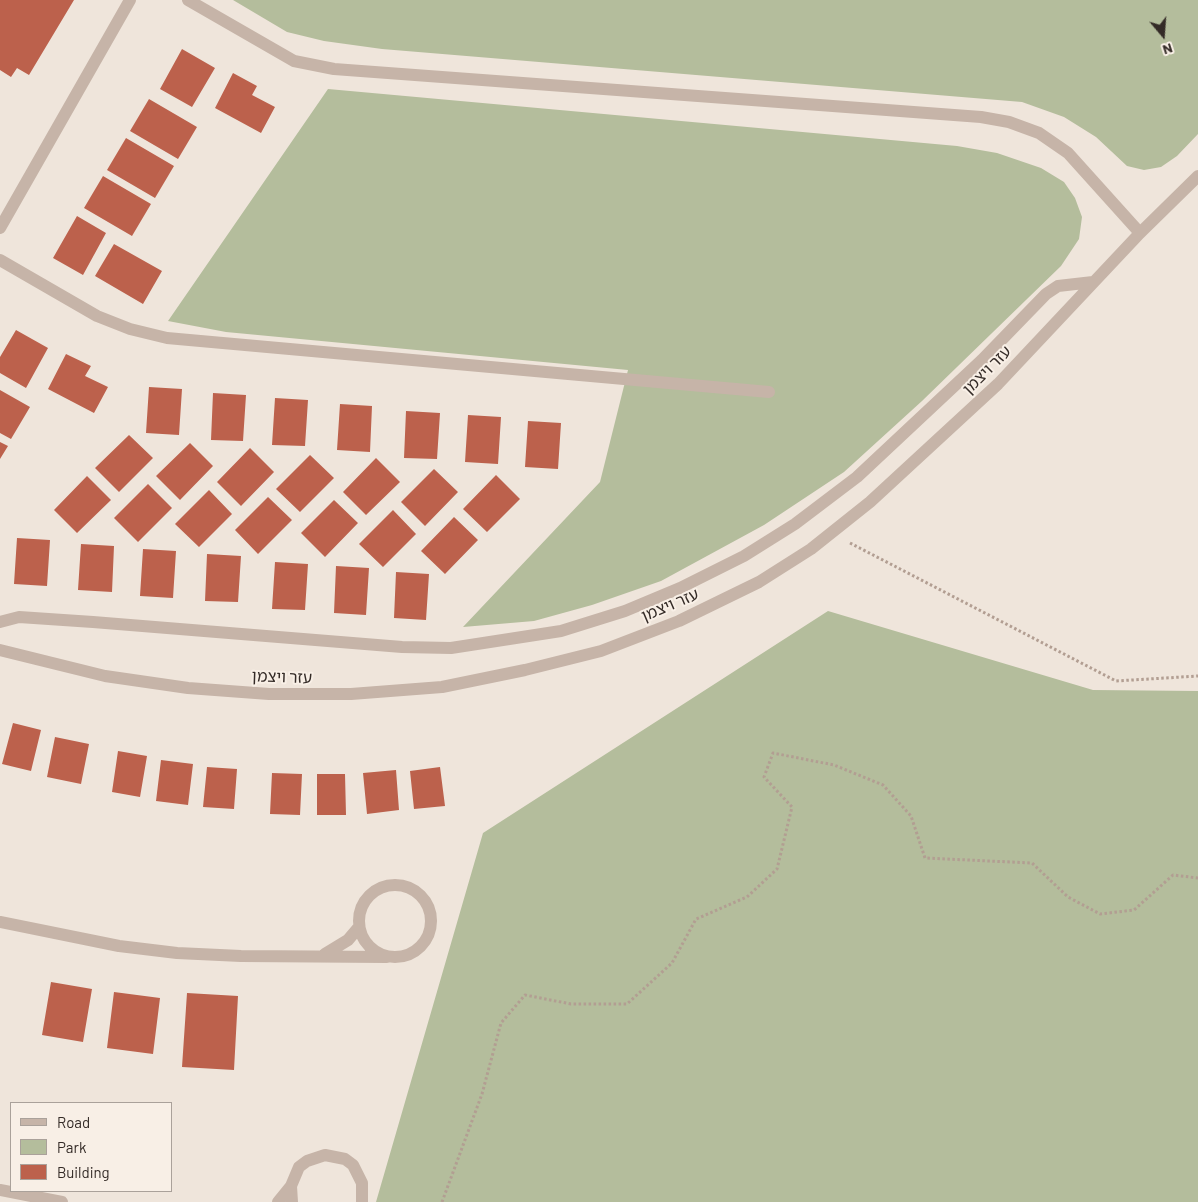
<!DOCTYPE html>
<meta charset="utf-8">
<style>
body{margin:0}
#map{position:relative;width:1198px;height:1202px;overflow:hidden;background:#efe5db;font-family:Barlow,sans-serif}
canvas{display:block}
.legend{position:absolute;left:10px;top:1102px;width:162px;height:90px;box-sizing:border-box;background:#f8efe6;border:1px solid #aaa19a;margin:0;padding:6px 9px;list-style:none;font-size:15px;color:#342b27}
.legend li{display:flex;align-items:center;gap:10px;height:25px}
.legend b{width:25px;border:1px solid #aaa19a}
.north{position:absolute;left:1138px;top:10px;width:50px;height:50px;-webkit-text-stroke:4px #f8efe6;paint-order:stroke;rotate:162deg;font-size:14px;font-weight:700;line-height:20px;text-align:center;color:#342b27}
.north::after{content:'';display:block;margin:auto;width:18px;height:22px;background:#342b27;clip-path:polygon(50% 0,100% 100%,50% 72%,0 100%)}
</style>
<div id="map">
<canvas width="1198" height="1202"></canvas>
<ul class="legend">
<li><b style="height:6px;background:#c6b4a8"></b>Road</li>
<li><b style="height:14px;background:#b4bd9c"></b>Park</li>
<li><b style="height:14px;background:#bc614c"></b>Building</li>
</ul>
<div class="north">N</div>
</div>
<script>
const context = document.querySelector('canvas').getContext('2d');
context.lineJoin = 'round';
function paint(path, color) {
  context.fillStyle = color;
  context.fill(path, 'evenodd');
}
function shape(rows) {
  const path = new Path2D();
  for (const r of rows) {
    if (r.length === 3) {
      path.moveTo(r[0] + r[2], r[1]);
      path.arc(r[0], r[1], r[2], 0, 2 * Math.PI);
      continue;
    }
    path.moveTo(r[0], r[1]);
    for (let i = 2; i < r.length; i += 2) path.lineTo(r[i], r[i + 1]);
  }
  return path;
}
function strokePath(path, color, width, dash) {
  context.strokeStyle = color;
  context.lineWidth = width;
  context.lineCap = dash ? 'butt' : 'round';
  context.setLineDash(dash || []);
  context.stroke(path);
}
function label(font, color, halo, rows, align = 'center') {
  context.font = font + ' Barlow,"Noto Sans Hebrew",sans-serif';
  context.lineWidth = 4;
  context.setLineDash([]);
  context.textBaseline = 'middle';
  context.strokeStyle = halo;
  context.fillStyle = color;
  for (const [text, x, y, turn = 0] of rows) {
    context.save();
    context.translate(x, y);
    context.rotate((+turn || 0) * Math.PI / 180);
    context.textAlign = isNaN(turn) ? turn : align;
    if (halo) context.strokeText(text, 0, 0);
    context.fillText(text, 0, 0);
    context.restore();
  }
}
paint(shape([
 [233,0,1198,0,1198,134,1177,156,1161,167,1144,170,1127,166,1096,137,1064,117,1022,102,382,49,324,41,287,32],
 [328,89,957,146,997,153,1041,168,1064,182,1075,198,1082,217,1079,239,1061,266,922,401,844,472,764,525,661,581,592,605,534,621,463,627,600,482,628,370,226,332,168,321],
 [828,611,1093,690,1198,691,1198,1202,376,1202,483,833]
]), '#b4bd9c');
paint(shape([
 [0,0,74,0,29,75,17,68,11,77,0,70],
 [182,49,215,68,192,107,160,89],
 [233,73,257,86,252,95,275,107,261,133,215,108],
 [149,99,197,127,178,159,130,131],
 [126,138,174,166,155,198,107,170],
 [103,176,151,204,132,236,84,208],
 [77,216,106,233,83,275,53,258],
 [114,244,162,271,143,304,95,276],
 [16,330,48,348,26,388,0,373,0,357],
 [66,354,91,366,85,376,108,387,94,413,48,389],
 [149,387,182,389,179,435,146,433],
 [0,390,30,407,11,439,0,433],
 [213,393,246,395,243,441,211,440],
 [275,398,308,400,305,446,272,445],
 [340,404,372,406,370,452,337,450],
 [406,411,440,413,437,459,404,458],
 [468,415,501,417,498,464,465,462],
 [528,421,561,423,558,469,525,467],
 [129,435,153,458,119,492,95,468],
 [0,442,8,446,0,459],
 [190,443,213,466,180,500,156,476],
 [250,448,274,472,241,506,217,482],
 [310,455,334,478,300,512,276,489],
 [376,458,400,482,366,515,343,492],
 [434,469,458,492,425,526,401,502],
 [496,475,520,499,487,532,463,509],
 [87,476,111,500,77,533,54,510],
 [148,484,172,508,138,542,114,518],
 [209,490,232,514,199,547,175,524],
 [268,497,292,520,258,554,235,530],
 [334,500,358,523,325,557,301,533],
 [393,510,416,534,383,567,359,544],
 [454,517,478,540,445,574,421,551],
 [17,538,50,540,47,586,14,584],
 [81,544,114,546,112,592,78,590],
 [143,549,176,551,173,598,140,596],
 [207,554,241,556,238,602,205,601],
 [275,562,308,564,305,610,272,609],
 [336,566,369,568,366,615,334,613],
 [396,572,429,574,426,620,394,618],
 [13,723,41,730,31,771,2,764],
 [55,737,89,744,81,784,47,777],
 [118,751,147,756,140,797,112,792],
 [161,760,193,764,188,805,156,801],
 [207,767,237,769,234,809,203,807],
 [440,767,445,806,414,809,410,771],
 [396,770,399,810,367,814,363,773],
 [272,773,302,774,300,815,270,814],
 [317,774,345,774,346,815,317,815],
 [51,982,92,989,83,1042,42,1035],
 [114,992,160,998,153,1054,107,1048],
 [187,993,238,996,234,1070,182,1067]
]), '#bc614c');
strokePath(shape([
 [850,543,1116,681,1198,676],
 [442,1202,482,1094,501,1023,525,995,571,1004,627,1004,672,963,696,919,747,897,777,869,792,807,764,777,773,753,834,765,883,785,911,816,925,858,1032,863,1068,897,1100,914,1134,910,1173,875,1198,878]
]), '#b29e92', 3, [2.5, 2.5]);
strokePath(shape([
 [188,0,294,61,334,69,981,117,1009,122,1039,133,1068,153,1140,233],
 [0,228,130,0],
 [0,260,97,316,130,329,167,338,769,392],
 [0,622,19,617,93,622,402,647,451,648,561,631,625,611,680,588,744,556,795,524,857,477,982,360,1046,294,1058,286,1093,282],
 [0,650,105,676,188,688,269,694,351,694,442,687,525,670,601,651,679,621,759,582,811,549,870,502,998,384,1140,233,1198,176],
 [395,921,36],
 [0,922,119,946,177,953,241,956,387,957],
 [325,954,348,940,359,927],
 [0,1190,62,1202],
 [278,1202,291,1186],
 [292,1202,291,1186,299,1167,307,1161,325,1155,345,1159,353,1165,362,1183,362,1202]
]), '#c6b4a8', 12);
label('16px', '#342b27', '#f8efe6', [
 ["עזר ויצמן",987,370,-45],
 ["עזר ויצמן",670,605,-23],
 ["עזר ויצמן",282,677,2]
]);
</script>
